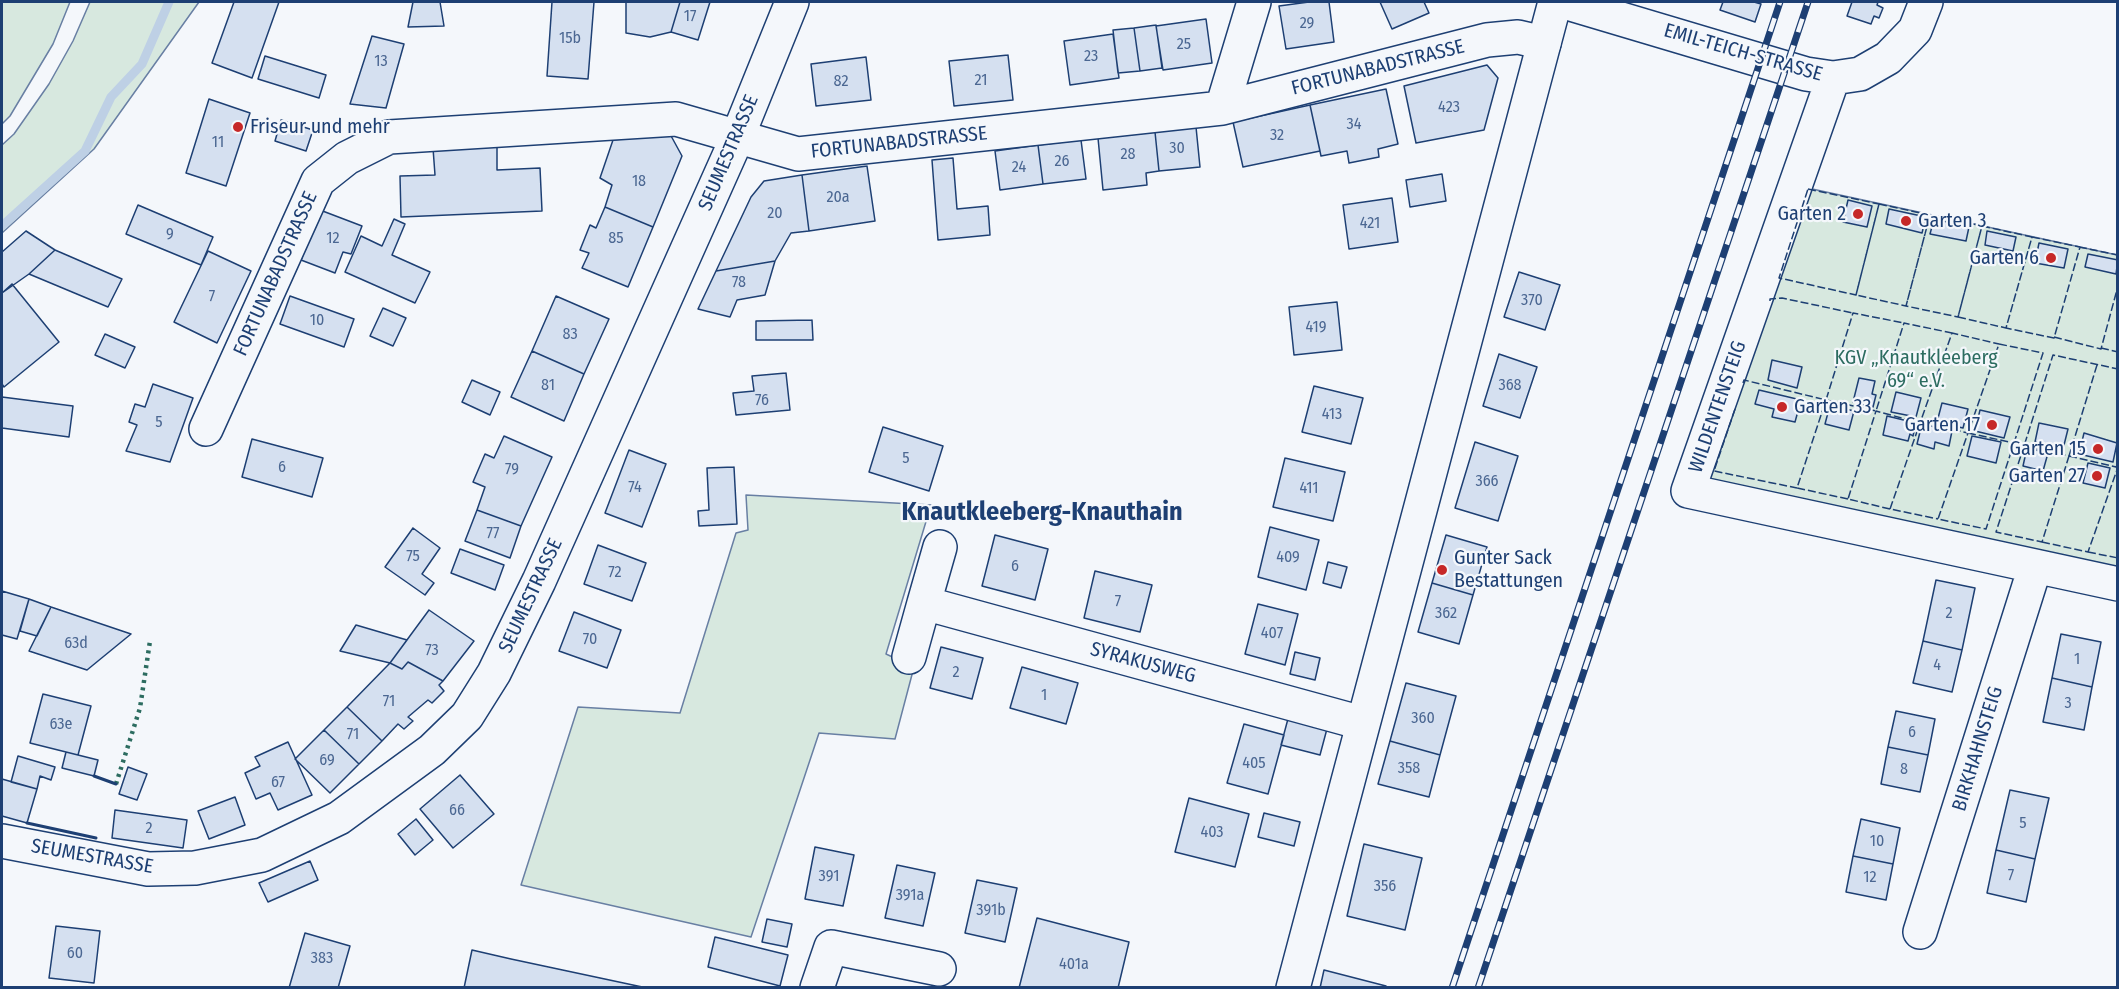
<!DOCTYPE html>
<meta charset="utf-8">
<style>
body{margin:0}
#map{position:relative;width:2119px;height:989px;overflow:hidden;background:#f4f7fb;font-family:"Fira Sans Condensed",sans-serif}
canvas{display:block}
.frame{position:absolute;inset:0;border:3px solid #1d3f73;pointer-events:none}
</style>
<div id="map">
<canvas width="2119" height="989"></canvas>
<div class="frame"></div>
</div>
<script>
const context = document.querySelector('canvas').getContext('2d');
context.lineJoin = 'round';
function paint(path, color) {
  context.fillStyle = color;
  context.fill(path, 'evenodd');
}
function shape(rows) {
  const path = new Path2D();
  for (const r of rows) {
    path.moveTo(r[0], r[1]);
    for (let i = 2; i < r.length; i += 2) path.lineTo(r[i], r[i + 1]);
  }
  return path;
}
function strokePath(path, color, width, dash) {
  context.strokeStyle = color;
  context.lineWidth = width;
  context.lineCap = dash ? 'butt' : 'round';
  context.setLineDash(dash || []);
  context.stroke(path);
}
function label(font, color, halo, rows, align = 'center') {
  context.font = font + ' "Fira Sans Condensed",sans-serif';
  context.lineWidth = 4.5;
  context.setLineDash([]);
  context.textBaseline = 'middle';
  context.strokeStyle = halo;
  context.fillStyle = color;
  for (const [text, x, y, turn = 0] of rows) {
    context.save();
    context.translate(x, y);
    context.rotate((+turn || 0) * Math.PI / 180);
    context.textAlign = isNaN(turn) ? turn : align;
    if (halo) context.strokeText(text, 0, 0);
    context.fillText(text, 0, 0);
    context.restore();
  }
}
const green = shape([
 [2,2,70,2,53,44,10,116,2,124,2,2],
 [90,2,199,2,94,149,2,233,2,145,14,134,49,84,73,41,90,2],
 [1803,187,2117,255,2117,570,1706,483,1803,187],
 [746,495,931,505,886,654,914,667,895,739,819,733,751,937,521,885,578,707,680,713,736,533,748,530,746,495]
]);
paint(green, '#d7e8df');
strokePath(green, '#687fa3', 1.5);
strokePath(shape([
 [2,226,85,151,111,97,142,64,169,2]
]), '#bed0e5', 9);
const building = shape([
 [234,2,279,2,252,78,212,63,234,2],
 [413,2,440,2,444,26,408,27,413,2],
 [552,2,594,2,588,79,547,76,552,2],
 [626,2,680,2,671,32,650,37,626,33,626,2],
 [680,2,710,2,698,40,671,32,680,2],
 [1309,2,1329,2,1334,42,1286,49,1279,6,1309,2],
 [1380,2,1424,2,1429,13,1392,29,1380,2],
 [1723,2,1754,2,1761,4,1755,22,1720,10,1723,2],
 [1852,2,1878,2,1877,5,1883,8,1879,18,1874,16,1871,24,1847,16,1852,2],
 [1206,19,1212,63,1163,70,1156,26,1206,19],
 [1156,25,1162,68,1140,71,1134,28,1156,25],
 [1134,28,1140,71,1118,73,1113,30,1134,28],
 [1113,34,1119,78,1070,85,1064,41,1113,34],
 [372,36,404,44,386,108,350,104,372,36],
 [1008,55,1013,100,954,106,949,61,1008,55],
 [265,56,326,75,319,98,258,79,265,56],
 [866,57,871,100,816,106,811,64,866,57],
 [1487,65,1498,78,1484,130,1416,143,1404,86,1487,65],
 [1386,89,1398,144,1378,149,1379,157,1349,163,1347,151,1321,156,1310,105,1386,89],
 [209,99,250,113,226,186,186,173,209,99],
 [1310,105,1320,151,1243,167,1233,122,1310,105],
 [281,120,313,130,306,151,275,141,281,120],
 [1196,127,1200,167,1159,171,1155,132,1196,127],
 [1155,132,1159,171,1146,173,1147,185,1103,190,1098,138,1155,132],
 [670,134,682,156,653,227,605,207,612,185,600,178,613,140,670,134],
 [1081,140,1086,179,1043,184,1038,145,1081,140],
 [497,145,497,170,540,168,542,211,401,217,400,176,435,175,433,148,497,145],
 [1038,145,1043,184,1000,190,995,151,1038,145],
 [953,158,957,209,988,206,990,235,938,240,932,160,953,158],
 [867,166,875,221,809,231,802,175,867,166],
 [1442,174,1446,201,1410,207,1406,180,1442,174],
 [802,175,809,231,791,233,775,261,716,271,751,197,764,181,802,175],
 [1392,198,1398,242,1349,249,1343,205,1392,198],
 [1848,200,1872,206,1867,227,1843,222,1848,200],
 [138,205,213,237,201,265,126,234,138,205],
 [605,207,653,227,628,287,582,268,589,253,580,250,590,225,596,228,605,207],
 [1889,209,1926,217,1922,233,1886,224,1889,209],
 [320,210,362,226,351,254,343,252,335,273,301,260,320,210],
 [394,219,405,224,392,255,430,272,415,303,345,272,361,236,382,246,394,219],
 [1934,219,1969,227,1966,241,1930,234,1934,219],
 [26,231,55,250,29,274,2,293,2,252,26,231],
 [1987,231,2016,237,2013,251,1985,245,1987,231],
 [2039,243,2068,249,2064,268,2035,263,2039,243],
 [55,250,122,279,108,307,29,274,55,250],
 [208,251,251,271,217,343,174,322,208,251],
 [2088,254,2118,260,2116,274,2085,267,2088,254],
 [775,261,765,295,737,300,730,317,698,309,716,271,775,261],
 [1519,272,1560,285,1545,330,1504,317,1519,272],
 [12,284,59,342,4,387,2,384,2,293,12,284],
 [290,296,354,319,344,347,280,324,290,296],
 [556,296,609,319,584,374,532,351,556,296],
 [1337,302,1342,350,1294,355,1289,307,1337,302],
 [383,308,406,318,393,346,370,336,383,308],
 [812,320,813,340,756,340,756,321,812,320],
 [105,334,135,347,125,368,95,355,105,334],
 [532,351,584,374,564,421,511,397,532,351],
 [1499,354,1537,367,1520,418,1483,406,1499,354],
 [1772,360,1802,367,1797,388,1768,380,1772,360],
 [786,373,790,410,736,415,733,393,754,391,752,376,786,373],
 [1859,378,1875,381,1872,394,1876,395,1873,407,1853,402,1859,378],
 [472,380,500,392,490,415,462,402,472,380],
 [153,384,193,398,170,462,126,451,137,425,129,422,135,404,145,407,153,384],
 [1314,386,1363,398,1351,444,1302,432,1314,386],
 [1759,390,1801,400,1795,422,1772,417,1774,409,1755,404,1759,390],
 [1896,392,1921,398,1916,417,1891,412,1896,392],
 [2,397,73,406,69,437,2,428,2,397],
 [1942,403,1968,409,1963,428,1937,422,1942,403],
 [1830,405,1854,411,1849,430,1825,424,1830,405],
 [1980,410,2010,417,2004,438,1975,431,1980,410],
 [1887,416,1916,423,1913,436,1910,434,1908,441,1883,435,1887,416],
 [2039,423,2068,429,2063,449,2035,442,2039,423],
 [1922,424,1952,431,1949,446,1935,442,1934,449,1917,444,1922,424],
 [883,427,943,446,929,491,869,472,883,427],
 [2084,433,2117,443,2113,462,2079,454,2084,433],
 [504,436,552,457,521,526,477,510,485,487,473,482,485,454,494,458,504,436],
 [1972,436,2001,442,1996,463,1967,456,1972,436],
 [252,439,323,458,312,497,242,477,252,439],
 [1475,442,1518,456,1498,521,1455,508,1475,442],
 [2027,448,2048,453,2043,471,2023,466,2027,448],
 [629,450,666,464,642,527,605,513,629,450],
 [1285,458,1345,472,1333,521,1273,507,1285,458],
 [2088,463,2110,468,2105,488,2083,483,2088,463],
 [734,467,737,524,699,526,698,511,709,510,707,468,734,467],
 [477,510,521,526,510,558,465,541,477,510],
 [1270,527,1319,540,1306,590,1258,577,1270,527],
 [413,528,440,548,422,574,434,583,425,595,385,567,413,528],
 [995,535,1048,549,1035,600,982,586,995,535],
 [1446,535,1487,547,1473,595,1432,583,1446,535],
 [598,545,646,563,632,601,584,584,598,545],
 [460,549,504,565,495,590,451,573,460,549],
 [1328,562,1347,567,1341,588,1323,583,1328,562],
 [1095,571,1152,585,1140,632,1084,618,1095,571],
 [1936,580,1975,588,1962,650,1923,641,1936,580],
 [1432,583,1473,595,1459,644,1418,632,1432,583],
 [2,591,29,599,17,639,2,635,2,591],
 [29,599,51,607,37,636,20,631,29,599],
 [1258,604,1298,614,1285,665,1245,654,1258,604],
 [51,607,131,634,87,670,29,651,51,607],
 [429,610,474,641,443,681,408,662,402,669,390,663,429,610],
 [574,612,621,630,607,668,559,651,574,612],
 [356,625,407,640,390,663,340,651,356,625],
 [2061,634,2101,642,2092,687,2052,678,2061,634],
 [1923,641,1962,650,1952,692,1913,683,1923,641],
 [941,647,983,658,972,699,930,688,941,647],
 [1295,652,1320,658,1315,680,1290,674,1295,652],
 [408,662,443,681,439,685,444,691,432,703,428,700,408,717,413,721,404,729,398,724,382,741,347,707,390,663,402,669,408,662],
 [1022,667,1078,683,1066,724,1010,708,1022,667],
 [2052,678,2092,687,2084,730,2043,722,2052,678],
 [1406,683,1456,696,1440,755,1390,741,1406,683],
 [43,694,91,706,78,755,30,743,43,694],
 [347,707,382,741,359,764,324,730,347,707],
 [1896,711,1935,719,1928,755,1888,747,1896,711],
 [1289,715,1328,725,1320,755,1281,745,1289,715],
 [1244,724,1284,735,1268,794,1227,783,1244,724],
 [324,730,359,764,330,793,295,759,324,730],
 [1390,741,1440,755,1429,797,1378,784,1390,741],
 [288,742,312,795,278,810,270,793,256,799,245,773,260,766,255,757,288,742],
 [1888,747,1928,755,1920,792,1881,784,1888,747],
 [66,752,98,760,94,776,62,768,66,752],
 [18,756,55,767,51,780,40,776,37,789,11,782,18,756],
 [128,767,147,774,137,800,119,794,128,767],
 [460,775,494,814,453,848,420,809,460,775],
 [2,779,37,789,27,823,2,816,2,779],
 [2010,790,2049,798,2035,859,1996,850,2010,790],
 [235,797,245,825,209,839,198,811,235,797],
 [1189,798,1249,814,1235,867,1175,852,1189,798],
 [115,810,187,820,183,848,112,838,115,810],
 [1264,813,1300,822,1294,846,1258,837,1264,813],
 [416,819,433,840,415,855,398,834,416,819],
 [1861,819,1900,828,1893,864,1853,856,1861,819],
 [1364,844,1422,858,1405,930,1347,916,1364,844],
 [815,847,854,855,843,906,805,899,815,847],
 [1996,850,2035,859,2026,902,1987,893,1996,850],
 [1853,856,1893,864,1886,900,1846,892,1853,856],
 [310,861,318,880,268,902,259,883,310,861],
 [897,865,935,873,923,926,885,918,897,865],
 [977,880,1017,888,1005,942,965,933,977,880],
 [1037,918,1129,942,1118,988,1019,988,1037,918],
 [767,919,792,924,787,947,762,942,767,919],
 [56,926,100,931,94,983,49,978,56,926],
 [305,933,350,946,338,988,289,988,305,933],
 [715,937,788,955,780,986,708,967,715,937],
 [472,950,511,959,647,988,464,988,472,950],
 [1324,970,1386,986,1385,988,1320,988,1324,970]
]);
paint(building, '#d5e0f0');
strokePath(building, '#1d3f73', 1.5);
const minor = shape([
 [1564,2,1806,74,1833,78,1860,74,1888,58,1915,30,1926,2],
 [1833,78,1688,491,2118,584],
 [1222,108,1254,2],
 [206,429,318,181,347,158,389,137,676,119,798,154,1222,108,1487,40,1518,37,1544,43],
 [940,547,924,603,1362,723],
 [909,657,924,603],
 [2,841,148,869,195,868,262,855,339,818,432,750,467,716,494,673,539,581,737,138,792,2],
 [1920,932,2035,567],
 [817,988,831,947,939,969]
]);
const major = shape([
 [1293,988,1555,2]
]);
strokePath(minor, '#1d3f73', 36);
strokePath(major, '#1d3f73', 36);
strokePath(minor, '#f4f7fb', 33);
strokePath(major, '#f4f7fb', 33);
const rail = shape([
 [1452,988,1780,2],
 [1478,988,1808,2]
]);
strokePath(rail, '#1d3f73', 7);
strokePath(rail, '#f4f7fb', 4.5, [14]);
strokePath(shape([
 [116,784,140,708,150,641]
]), '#2c6c60', 4.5, [3, 4.5]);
strokePath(shape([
 [1808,189,1879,204,1856,295,1779,278,1808,189],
 [1879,204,1930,215,1906,306,1856,295,1879,204],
 [1930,215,1982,226,1958,317,1906,306,1930,215],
 [1982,226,2032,237,2006,328,1958,317,1982,226],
 [2032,237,2080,247,2054,338,2006,328,2032,237],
 [2079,247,2118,255],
 [1770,301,1770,299,1782,298,1853,313],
 [2054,337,2101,349,2118,286],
 [2101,348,2118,352],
 [2097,365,2069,456,2024,446,2053,355,2118,369],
 [1743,383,1744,380,1826,400,1853,313,1904,323],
 [1735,409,1714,471,1797,488],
 [1925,423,1920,423,1890,509,1938,519],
 [1942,427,1968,433,1999,344,2043,353,2014,443],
 [1968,433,2014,443,1986,529,1938,519,1968,433],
 [2024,446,1996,532,2042,542,2069,456],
 [2069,456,2116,467,2118,464],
 [1848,499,1797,488,1826,400,1876,411,1904,323,1952,333],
 [1890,509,1848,499,1876,411,1920,423,1952,333,1999,344],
 [2042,542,2088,552,2118,467],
 [2088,552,2118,558]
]), '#1d3f73', 1.5, [8, 3]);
strokePath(shape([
 [94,776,116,784],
 [27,823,96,838]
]), '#1d3f73', 3);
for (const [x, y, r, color] of [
 [238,127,6,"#c62828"],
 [1858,214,6,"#c62828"],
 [1906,221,6,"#c62828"],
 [2051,258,6,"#c62828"],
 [1782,407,6,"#c62828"],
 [1992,425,6,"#c62828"],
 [2098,449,6,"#c62828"],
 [2097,476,6,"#c62828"],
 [1442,570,6,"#c62828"]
]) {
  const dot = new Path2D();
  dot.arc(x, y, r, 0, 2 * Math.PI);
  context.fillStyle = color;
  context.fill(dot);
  strokePath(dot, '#f4f7fb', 2);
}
label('16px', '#4b6792', null, [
 ["17",690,17],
 ["29",1307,24],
 ["15b",570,39],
 ["25",1184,45],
 ["23",1091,57],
 ["13",381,62],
 ["21",981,81],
 ["82",841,82],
 ["423",1449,108],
 ["34",1354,125],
 ["32",1277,136],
 ["11",218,143],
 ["30",1177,149],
 ["28",1128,155],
 ["26",1062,162],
 ["24",1019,168],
 ["18",639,182],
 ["20a",838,198],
 ["20",775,214],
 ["421",1370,224],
 ["9",170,235],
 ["12",333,239],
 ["85",616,239],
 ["78",739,283],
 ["7",212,297],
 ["370",1532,301],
 ["10",317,321],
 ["419",1316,328],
 ["83",570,335],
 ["81",548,386],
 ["368",1510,386],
 ["76",762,401],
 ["413",1332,415],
 ["5",159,423],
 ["5",906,459],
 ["6",282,468],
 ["79",512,470],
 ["366",1487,482],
 ["74",635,488],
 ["411",1309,489],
 ["77",493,534],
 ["75",413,557],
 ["409",1288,558],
 ["6",1015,567],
 ["72",615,573],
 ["7",1118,602],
 ["362",1446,614],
 ["2",1949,614],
 ["407",1272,634],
 ["70",590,640],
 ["63d",76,644],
 ["73",432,651],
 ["1",2077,660],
 ["4",1937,666],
 ["2",956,673],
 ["1",1044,696],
 ["71",389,702],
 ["3",2068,704],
 ["360",1423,719],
 ["63e",61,725],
 ["6",1912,733],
 ["71",353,735],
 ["69",327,761],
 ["405",1254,764],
 ["358",1409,769],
 ["8",1904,770],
 ["67",278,783],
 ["66",457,811],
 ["5",2023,824],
 ["2",149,829],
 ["403",1212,833],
 ["10",1877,842],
 ["7",2011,876],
 ["391",829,877],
 ["12",1870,878],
 ["356",1385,887],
 ["391a",910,896],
 ["391b",991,911],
 ["60",75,954],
 ["383",322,959],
 ["401a",1074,965]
]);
label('20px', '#1d3f73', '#f4f7fb', [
 ["EMIL-TEICH-STRASSE",1743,53,16],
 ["FORTUNABADSTRASSE",1378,68,-14],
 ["FORTUNABADSTRASSE",899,143,-6],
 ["SEUMESTRASSE",729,153,-67],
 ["FORTUNABADSTRASSE",276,274,-66],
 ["WILDENTENSTEIG",1718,407,-71],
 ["SEUMESTRASSE",531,596,-65],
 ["SYRAKUSWEG",1143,663,15],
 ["BIRKHAHNSTEIG",1978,749,-73],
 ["SEUMESTRASSE",92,857,10]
]);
label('20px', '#1d3f73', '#f4f7fb', [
 ["Friseur und mehr",250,127,"left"],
 ["Garten 2",1846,214],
 ["Garten 3",1918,221,"left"],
 ["Garten 6",2039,258],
 ["Garten 33",1794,407,"left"],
 ["Garten 17",1980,425],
 ["Garten 15",2086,449],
 ["Garten 27",2085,476],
 ["Gunter Sack",1454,558,"left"],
 ["Bestattungen",1454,581,"left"]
], 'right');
label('20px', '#2c6c60', '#f4f7fb', [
 ["KGV „Knautkleeberg",1916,358],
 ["69“ e.V.",1916,381]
]);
label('bold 26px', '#1d3f73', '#f4f7fb', [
 ["Knautkleeberg-Knauthain",1042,513]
]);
</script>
